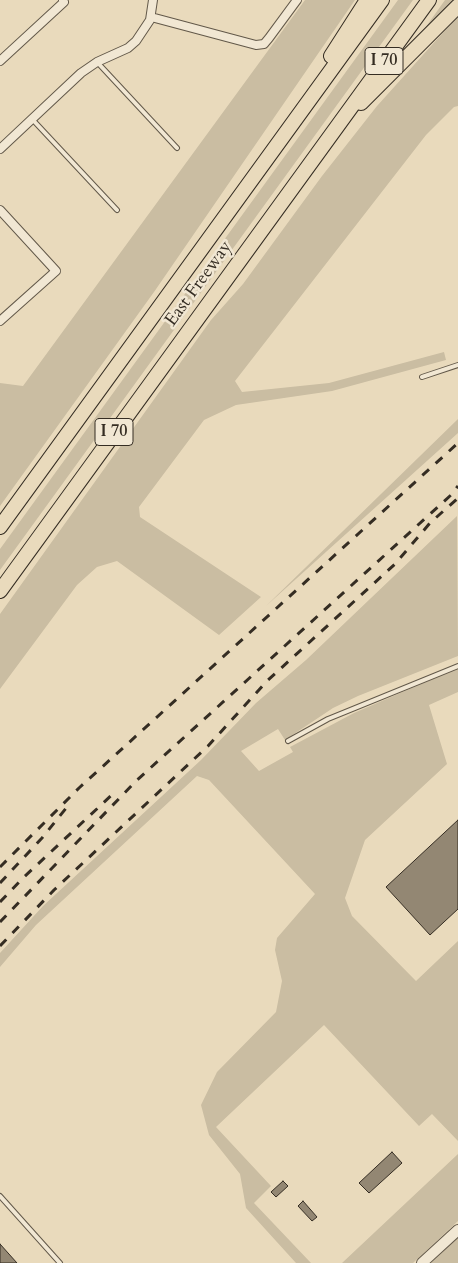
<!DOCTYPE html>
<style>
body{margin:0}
canvas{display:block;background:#e9dabc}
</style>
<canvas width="458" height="1263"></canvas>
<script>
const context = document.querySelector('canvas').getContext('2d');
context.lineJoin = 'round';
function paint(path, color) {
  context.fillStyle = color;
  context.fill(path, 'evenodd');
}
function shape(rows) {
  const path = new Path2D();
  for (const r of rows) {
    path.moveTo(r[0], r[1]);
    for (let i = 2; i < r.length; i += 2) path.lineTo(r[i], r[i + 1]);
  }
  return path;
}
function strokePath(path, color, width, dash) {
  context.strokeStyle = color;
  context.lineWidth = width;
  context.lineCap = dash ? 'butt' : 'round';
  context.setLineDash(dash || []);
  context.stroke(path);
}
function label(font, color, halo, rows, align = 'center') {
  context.font = font + ' Cardo,serif';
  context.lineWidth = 5;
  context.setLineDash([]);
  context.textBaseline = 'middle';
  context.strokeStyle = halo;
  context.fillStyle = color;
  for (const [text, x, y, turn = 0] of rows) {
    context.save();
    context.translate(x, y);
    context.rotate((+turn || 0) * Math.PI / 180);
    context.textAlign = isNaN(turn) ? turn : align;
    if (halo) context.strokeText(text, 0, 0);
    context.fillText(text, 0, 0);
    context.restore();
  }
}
paint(shape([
 [305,0,355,0,154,292,0,506,0,383,23,386],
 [398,0,413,0,0,570,0,549],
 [445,0,458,0,425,32,423,31],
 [458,16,458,106,454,107,426,135,235,381,242,392,329,383,444,352,446,360,332,391,236,405,204,420,139,507,140,517,261,597,219,635,117,561,97,567,77,585,0,689,0,614,211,320,243,284,322,176,377,106],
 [458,419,458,433,266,606],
 [457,516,458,656,358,696,333,708,285,740,278,729,241,751,259,771,293,752,290,747,354,713,458,668,458,692,429,705,447,764,365,840,345,898,352,916,416,981,458,941,458,1141,432,1114,419,1126,324,1025,216,1127,271,1186,254,1203,311,1263,296,1263,246,1208,240,1174,209,1135,201,1105,217,1072,276,1012,282,981,275,950,277,938,315,894,209,780,197,776,36,925,0,967,0,953,43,906,201,760,256,703,306,660],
 [458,1154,458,1221,413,1263,342,1263],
 [458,1238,458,1263,431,1263]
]), '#cabda2');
const building = shape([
 [458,820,458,909,430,935,386,887,458,820],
 [392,1152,402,1163,369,1193,359,1183,392,1152],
 [283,1181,288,1186,276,1197,271,1192,283,1181],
 [303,1201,317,1217,312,1221,298,1206,303,1201],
 [0,1244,17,1263,0,1263,0,1244]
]);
paint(building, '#938773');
strokePath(building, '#352d23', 1);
const service = shape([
 [97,62,177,148],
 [32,119,117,210],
 [422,377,458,365],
 [288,741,328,719,458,666],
 [0,1196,60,1263]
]);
const minor = shape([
 [151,17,256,45,264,44,269,38,297,0],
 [0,61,64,2,63,0],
 [0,149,81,73,97,62,128,48,136,41,150,20,153,0],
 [0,210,56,271,0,321]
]);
const tertiary = shape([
 [422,1263,458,1230]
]);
const motorway = shape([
 [331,56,367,0],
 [361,103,458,6],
 [0,527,382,0],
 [0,591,429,0]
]);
strokePath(service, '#625849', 6);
strokePath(minor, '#625849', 10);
strokePath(tertiary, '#625849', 12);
strokePath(motorway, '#352d23', 16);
strokePath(service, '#f1e7d3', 4);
strokePath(minor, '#f1e7d3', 8);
strokePath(tertiary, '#f1e7d3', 10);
strokePath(motorway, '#e9dabc', 14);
strokePath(shape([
 [0,867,79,788,458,443],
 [0,883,42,838,67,807],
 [0,902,24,877,116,791],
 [0,922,136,781,451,495,458,486],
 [0,946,54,890,208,746,267,681,395,564,430,523,458,498]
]), '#352d23', 3, [9, 9]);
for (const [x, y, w] of [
 [384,61,38],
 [114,432,38]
]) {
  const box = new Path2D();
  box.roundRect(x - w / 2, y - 13.5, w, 27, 4);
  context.fillStyle = '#f1e7d3';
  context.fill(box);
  strokePath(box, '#352d23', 1);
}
label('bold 16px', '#352d23', null, [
 ["I 70",384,61],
 ["I 70",114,432]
]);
label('18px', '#352d23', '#f1e7d3', [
 ["East Freeway",199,284,-54]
]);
</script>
